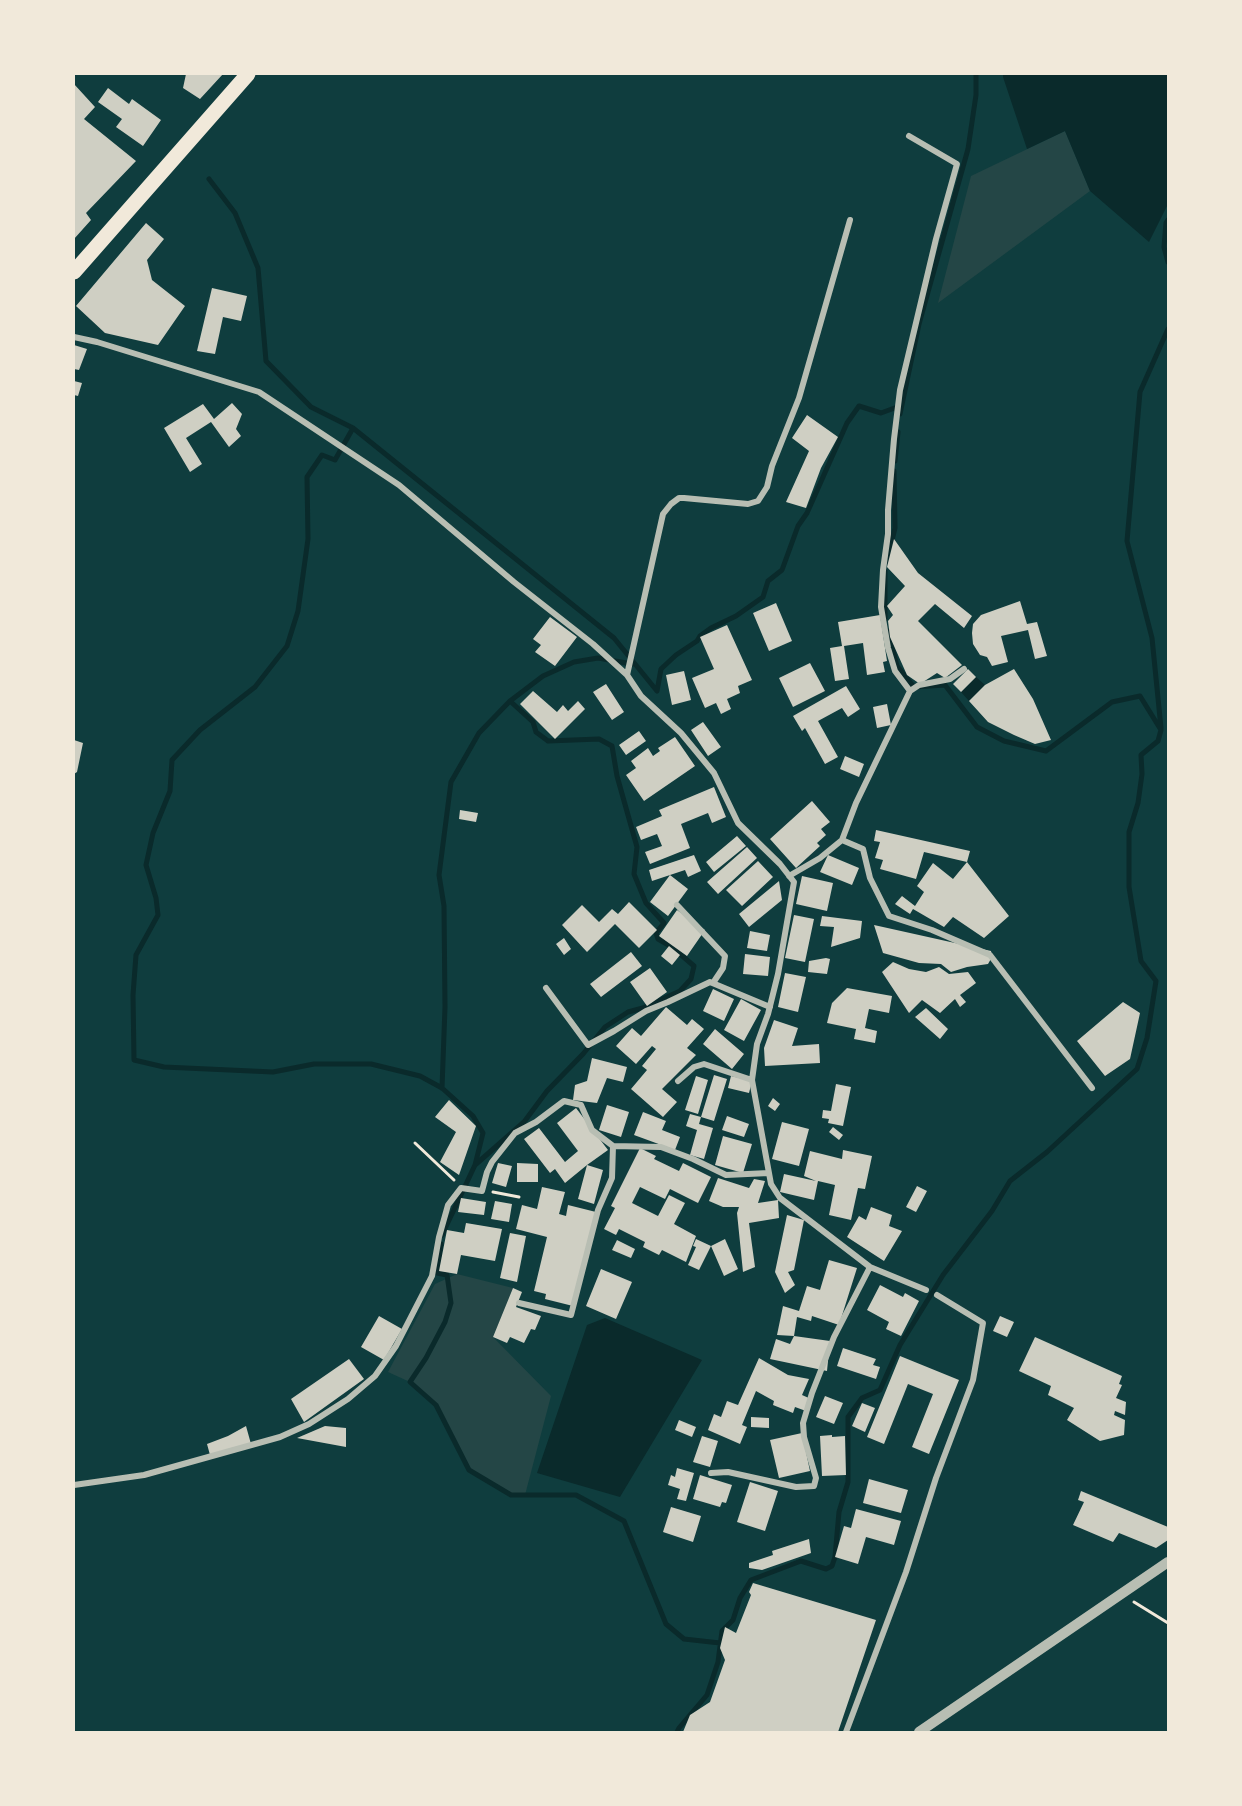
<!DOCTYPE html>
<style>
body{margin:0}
#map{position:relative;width:1242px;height:1806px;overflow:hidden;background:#0f3d3e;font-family:"Open Sans",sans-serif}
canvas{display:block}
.frame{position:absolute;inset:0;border:75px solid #f1e9da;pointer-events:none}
</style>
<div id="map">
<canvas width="1242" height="1806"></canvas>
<div class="frame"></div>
</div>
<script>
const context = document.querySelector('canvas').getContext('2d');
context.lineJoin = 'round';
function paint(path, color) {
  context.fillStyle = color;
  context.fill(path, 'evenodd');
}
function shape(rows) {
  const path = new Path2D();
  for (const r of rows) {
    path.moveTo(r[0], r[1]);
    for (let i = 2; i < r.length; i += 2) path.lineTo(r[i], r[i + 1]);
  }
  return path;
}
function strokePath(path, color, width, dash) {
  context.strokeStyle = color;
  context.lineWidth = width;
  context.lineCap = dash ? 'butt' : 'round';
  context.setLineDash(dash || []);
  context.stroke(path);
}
paint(shape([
 [1065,131,1090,191,938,303,971,176],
 [457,1274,513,1288,493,1337,551,1396,525,1495,511,1495,469,1470,436,1405,410,1382,388,1372,435,1284]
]), '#244646');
paint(shape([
 [1003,74,1168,74,1168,204,1149,242,1090,191,1065,131,1027,149,1003,77],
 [976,677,985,685,969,701,961,692],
 [605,1318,702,1360,620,1497,537,1473,587,1325]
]), '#0a2a2b');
strokePath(shape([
 [209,179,235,213,258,268,266,361,311,407,353,428,335,460,322,455,307,477,308,539,298,611,287,646,255,687,200,730,172,760,170,791,153,833,146,865,156,898,158,915,136,955,133,995,134,1060,164,1067,273,1072,314,1064,371,1064,420,1076,442,1088,473,1116,483,1133,475,1165,442,1235],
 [1168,220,1166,223,1164,247,1168,262],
 [900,414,919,324,968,149,976,95,976,74],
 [353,428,614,638,657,691,661,669,676,655,697,641,700,636,711,628,736,616,763,597,768,581,782,570,798,526,807,513,847,423,859,406,881,413,900,406],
 [895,461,898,432],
 [887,562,895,528,894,471],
 [885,619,885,571],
 [1161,728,1152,638,1127,541,1140,392,1168,329],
 [442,1088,445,1007,444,906,439,875,451,782,479,733,510,701,543,676,574,662,598,658,632,664],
 [475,1165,524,1122,547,1091,583,1054,605,1027,628,1012,643,1008,680,991,691,979,694,966,672,947,658,939,656,933,664,923,646,903,634,874,637,847,617,776,612,746,599,739,548,741,536,732,533,722,510,701],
 [441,1244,437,1273,447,1275,451,1303,445,1322,426,1358,410,1382,436,1405,469,1470,511,1495,576,1495,624,1521,666,1624,684,1639,720,1643],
 [677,1732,679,1728,707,1695,718,1662,722,1631,733,1620,740,1598,751,1580,801,1561,826,1569,832,1566,835,1557,839,1512,848,1482,848,1417,862,1398,880,1390,900,1345,943,1275,992,1211,1010,1181,1047,1152,1137,1069,1147,1038,1156,981,1141,961,1129,887,1129,832,1138,803,1142,774,1141,755,1158,741,1161,730,1140,696,1112,702,1046,751,1004,741,977,727,945,685,914,687,897,666,888,631]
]), '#0a2a2b', 5);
paint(shape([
 [186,74,223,74,200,99,183,88],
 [74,84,95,107,84,119,136,161,86,213,91,220,74,239],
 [108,88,129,104,132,99,161,120,143,146,116,127,122,119,98,102],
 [146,223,164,239,147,260,152,280,185,306,158,345,105,333,76,306],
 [212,288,247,296,241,321,223,317,215,354,197,351],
 [74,345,87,349,79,370,74,369],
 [74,381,82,383,78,396,74,395],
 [232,403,242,414,236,429,241,436,229,447,211,422,186,438,202,464,190,472,164,428,203,404,214,419],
 [807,415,838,437,821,468,806,508,786,502,809,451,792,438],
 [894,539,918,573,972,616,964,628,935,604,918,621,962,665,945,678,937,673,920,684,907,675,890,637,888,621,893,615,887,606,905,586,887,567],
 [1020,601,1027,624,1037,622,1047,656,1035,659,1028,630,1001,636,1008,662,992,666,987,657,980,655,973,644,972,633,973,624,981,615],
 [776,603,792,641,769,651,753,613],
 [880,615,887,661,883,662,885,672,867,675,863,643,844,646,849,679,835,681,830,648,842,646,838,622],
 [550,617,577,637,555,666,535,652,541,645,533,639],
 [727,625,752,680,738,686,740,693,727,699,731,709,721,714,716,703,705,708,692,678,714,669,700,637],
 [810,663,825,691,793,707,779,678],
 [968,669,976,677,961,692,953,684],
 [1014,669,1033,699,1051,740,1035,744,1014,735,988,722,969,701,985,685],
 [684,671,691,700,672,705,666,675],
 [606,684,624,712,612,720,593,692],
 [846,686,860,709,848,717,842,708,818,721,838,757,825,764,805,728,802,731,793,716],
 [533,691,557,712,563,705,568,711,578,701,585,709,555,739,520,704],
 [887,704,891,725,877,728,873,707],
 [703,722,721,747,708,756,691,730],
 [639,731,646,741,626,755,619,745],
 [675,737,695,766,644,801,626,775,636,768,631,761,648,748,653,756,660,751,658,748],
 [74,740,83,743,77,772,74,774],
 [845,756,864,764,859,777,840,769],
 [714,787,726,817,712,823,708,813,681,824,690,848,650,864,645,852,662,846,657,834,641,840,636,827,662,816,659,810],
 [812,801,830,822,821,829,826,835,817,843,820,846,796,868,770,839],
 [460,810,478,813,476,822,459,819],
 [876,830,970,851,967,862,924,852,916,879,880,869,883,860,875,858,880,842,874,841],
 [737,836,746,846,714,872,706,862],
 [747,847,757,858,718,894,707,882],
 [694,855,701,871,688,877,685,870,652,881,649,870],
 [828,855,859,868,852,885,820,872],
 [758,861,773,877,742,906,726,890],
 [967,862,1009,916,984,938,953,917,944,927,913,909,910,914,895,904,902,896,915,906,924,892,917,886,933,863,953,879],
 [670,875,688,889,668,916,650,902],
 [802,876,833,883,827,911,796,904],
 [779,881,782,900,749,927,739,914],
 [629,902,657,930,639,948,615,924,587,952,562,925,582,905,599,922,612,909,618,914],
 [677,910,705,930,687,956,659,936],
 [794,915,814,919,805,962,785,958],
 [822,916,862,921,860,938,831,947,834,927,820,926],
 [874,925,991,951,992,957,988,964,967,967,951,972,941,964,919,963,883,953],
 [750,931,770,935,767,951,747,948],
 [564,938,571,949,564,955,556,944],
 [669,946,680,955,672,965,661,956],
 [631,952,642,966,601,997,590,984],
 [745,954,770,957,768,976,743,974],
 [826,958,830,959,827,974,808,972,809,961],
 [893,962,909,969,926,972,939,967,949,974,968,972,976,983,960,995,966,1002,960,1007,955,999,940,1013,922,1000,909,1013,882,972],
 [650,968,667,992,647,1006,630,982],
 [785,973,806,977,798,1012,778,1007],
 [847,988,892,996,889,1013,869,1009,865,1028,877,1031,875,1043,854,1039,856,1029,827,1023,832,1003],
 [713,989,734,999,724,1021,703,1011],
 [741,999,761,1010,744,1041,724,1030],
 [1123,1002,1140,1013,1130,1059,1105,1076,1077,1041],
 [666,1007,687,1025,692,1019,704,1029,687,1048,696,1055,662,1089,677,1102,663,1117,631,1089,647,1070,642,1066,656,1049,652,1046,636,1064,616,1046,632,1028,641,1036],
 [926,1008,948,1029,940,1039,915,1017],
 [774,1020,798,1028,792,1046,819,1044,820,1063,765,1066,764,1048],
 [715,1029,744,1054,732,1069,703,1044],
 [592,1058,627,1067,623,1082,607,1078,597,1103,573,1100,575,1085,587,1081],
 [714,1075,727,1079,714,1121,701,1117],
 [696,1076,708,1080,698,1114,685,1110],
 [731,1076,752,1081,749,1093,728,1088],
 [836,1084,851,1087,843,1126,828,1123,829,1119,822,1118,823,1110,831,1111],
 [773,1098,780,1104,775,1111,768,1106],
 [449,1100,476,1126,459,1175,440,1162,456,1132,435,1117],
 [607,1105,629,1112,621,1137,599,1130],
 [576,1108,608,1150,587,1165,603,1170,594,1204,578,1199,587,1165,565,1183,555,1169,550,1173,524,1139,539,1128,565,1162,578,1151,557,1123],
 [643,1112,666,1121,662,1130,680,1137,675,1150,634,1135],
 [690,1114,701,1117,699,1124,713,1128,704,1159,690,1155,697,1130,686,1126],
 [727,1116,749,1124,744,1137,722,1130],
 [782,1122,809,1129,799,1166,772,1159],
 [833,1127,843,1135,839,1140,829,1132],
 [723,1136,752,1144,743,1173,715,1165],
 [640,1148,656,1156,654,1159,679,1171,683,1163,711,1177,698,1203,670,1189,665,1199,640,1187,632,1203,658,1216,669,1195,685,1203,674,1224,696,1236,686,1262,662,1250,659,1255,643,1247,645,1242,619,1229,616,1235,604,1229,615,1208,611,1206],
 [843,1150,872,1156,865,1189,858,1188,851,1220,829,1215,835,1185,818,1181,814,1200,780,1192,784,1174,816,1181,804,1176,810,1151,842,1159],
 [498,1163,512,1166,506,1187,492,1183],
 [517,1163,538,1164,538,1182,517,1182],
 [718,1178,749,1188,754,1179,765,1181,758,1203,778,1200,779,1218,749,1223,755,1267,743,1272,737,1213,739,1207,723,1207,709,1201],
 [917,1186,927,1191,916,1212,906,1207],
 [542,1187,565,1192,559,1214,566,1216,568,1205,596,1212,573,1306,545,1299,546,1294,534,1291,547,1237,516,1229,522,1205,537,1209],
 [461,1198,486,1202,484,1215,458,1212],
 [495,1201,512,1204,509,1222,491,1219],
 [871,1207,892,1215,889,1226,902,1231,884,1261,847,1237,859,1216,866,1220],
 [787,1215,804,1220,794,1270,788,1272,795,1285,785,1293,775,1272],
 [466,1223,502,1229,495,1261,461,1255,457,1274,439,1271,447,1230,464,1233],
 [510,1233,526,1236,517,1282,500,1278],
 [696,1239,711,1246,725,1239,738,1269,724,1276,711,1246,699,1270,688,1265,696,1247,693,1246],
 [617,1240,635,1249,631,1258,612,1250],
 [829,1260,857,1268,839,1325,812,1316,811,1321,797,1317,794,1336,777,1335,783,1306,799,1311,807,1286,820,1290],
 [601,1269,632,1282,616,1319,586,1306],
 [880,1285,903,1297,905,1293,919,1301,901,1336,886,1329,889,1322,867,1310],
 [513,1288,522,1292,516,1307,541,1316,535,1330,531,1329,524,1343,510,1337,507,1343,493,1337],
 [379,1316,402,1329,384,1360,361,1347],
 [1000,1316,1014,1322,1007,1337,993,1331],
 [794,1336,830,1341,827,1371,770,1359,776,1339,790,1344],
 [1035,1337,1122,1376,1119,1384,1122,1385,1116,1398,1126,1402,1125,1415,1115,1411,1114,1415,1125,1420,1124,1435,1100,1441,1067,1420,1074,1408,1048,1395,1051,1386,1019,1371],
 [843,1348,876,1359,873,1365,880,1367,876,1379,837,1366],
 [900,1356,959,1380,929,1454,912,1447,933,1394,908,1384,884,1444,867,1437],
 [759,1358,788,1375,809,1379,802,1395,811,1399,806,1411,795,1407,793,1413,773,1405,774,1401,756,1391,742,1425,747,1427,740,1444,708,1430,714,1414,721,1417,727,1401,738,1405],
 [349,1359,364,1379,304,1422,291,1399],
 [825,1396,843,1403,834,1424,816,1417],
 [862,1403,875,1408,865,1432,852,1426],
 [751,1417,769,1418,769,1428,751,1427],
 [679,1420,696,1427,692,1437,675,1430],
 [246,1426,251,1444,210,1455,207,1444,228,1436],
 [325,1426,346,1428,346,1447,297,1438],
 [802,1433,810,1471,779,1478,770,1440],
 [832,1435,832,1437,845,1436,846,1475,822,1476,820,1436],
 [702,1436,718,1441,710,1467,693,1462],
 [677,1468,694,1473,686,1501,677,1499,680,1489,668,1485,671,1475,675,1477],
 [700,1475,732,1485,726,1503,722,1502,720,1507,693,1499],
 [869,1479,908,1490,901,1513,863,1503],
 [750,1482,778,1491,765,1531,737,1522],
 [1081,1491,1168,1527,1168,1540,1156,1548,1119,1533,1113,1542,1073,1525,1084,1502,1078,1500],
 [671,1507,701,1516,693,1542,663,1532],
 [856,1509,901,1521,894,1545,866,1537,858,1564,835,1557,844,1526,851,1528],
 [809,1539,811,1553,762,1570,749,1568,749,1563,773,1555,772,1551],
 [753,1583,876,1620,838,1732,683,1732,690,1715,710,1702,725,1660,720,1648,725,1627,736,1633,751,1595,749,1592]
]), '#cfcfc3');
strokePath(shape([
 [415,1143,454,1180],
 [493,1192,519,1197],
 [1134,1602,1168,1623]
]), '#f1e9da', 3);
strokePath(shape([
 [909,136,957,164,936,239,900,390,894,439,888,510,888,534,883,570,881,607,888,648,895,671,910,691],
 [74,337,97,342,259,392,399,485,514,582,593,644,627,675,641,696,681,733,714,773,738,823,780,864,794,882,778,974,768,1014,757,1044,752,1080,771,1184,780,1198,870,1267,926,1290],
 [627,675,663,514,671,504,679,498,684,498,748,504,758,501,767,487,772,466,799,398,850,220],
 [842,840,863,849,870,878,889,916,932,930,990,955,1092,1088],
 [789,876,820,858,842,840,856,803,910,691,919,685,950,679,964,669],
 [677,905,725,956,723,968,713,983],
 [546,988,588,1045,614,1031,646,1011,668,1002,710,982,770,1007],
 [678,1081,694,1067,704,1064,752,1080],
 [519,1303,571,1315,598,1210,612,1178,613,1146],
 [711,1473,728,1472,796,1487,814,1486,816,1478,804,1437,803,1423,812,1393,834,1337,870,1267],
 [74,1485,144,1475,280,1437,309,1424,348,1399,375,1376,396,1346,432,1276,439,1237,448,1205,461,1188,482,1191,487,1172,492,1162,515,1133,536,1122,564,1101,581,1105,592,1130,613,1146,661,1147,693,1159,726,1175,769,1173],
 [846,1732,906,1572,936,1478,973,1380,983,1323,937,1295]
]), '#b8beb3', 6);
strokePath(shape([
 [919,1732,1168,1562]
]), '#b8beb3', 10);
strokePath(shape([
 [74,272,248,74]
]), '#f1e9da', 15);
</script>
